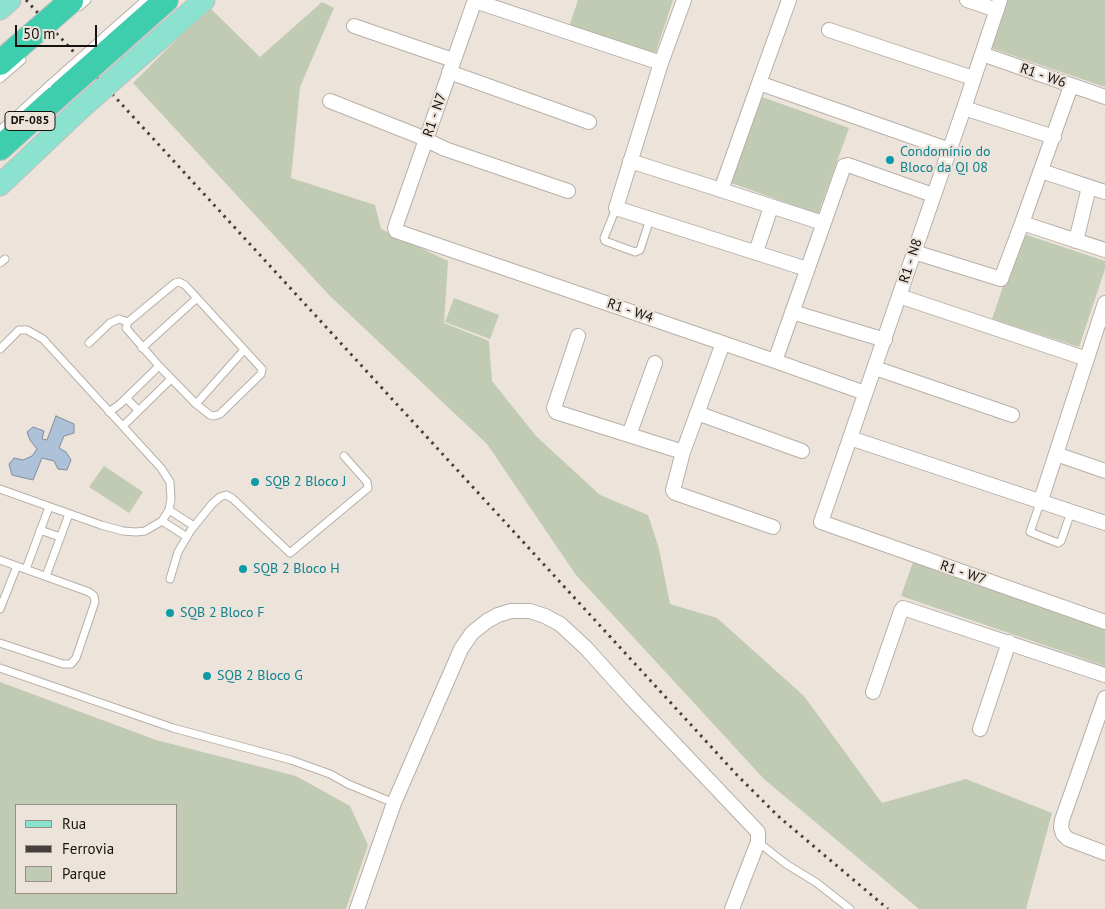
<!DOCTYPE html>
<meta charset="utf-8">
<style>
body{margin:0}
#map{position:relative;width:1105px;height:909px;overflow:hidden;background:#ece3db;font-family:"PT Sans",sans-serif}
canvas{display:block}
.legend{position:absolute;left:15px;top:804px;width:162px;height:90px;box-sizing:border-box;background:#ece3db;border:1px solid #968f89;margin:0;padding:6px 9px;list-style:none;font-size:15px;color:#15120f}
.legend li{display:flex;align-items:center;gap:10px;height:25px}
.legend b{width:25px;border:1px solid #968f89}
.scale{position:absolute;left:15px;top:25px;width:82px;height:22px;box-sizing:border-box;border:2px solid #15120f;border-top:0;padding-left:6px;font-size:15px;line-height:18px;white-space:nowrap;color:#15120f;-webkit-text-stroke:4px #ece3db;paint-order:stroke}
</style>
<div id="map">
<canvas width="1105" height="909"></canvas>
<ul class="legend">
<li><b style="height:6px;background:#8be2ce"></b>Rua</li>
<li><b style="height:6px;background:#45403c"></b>Ferrovia</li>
<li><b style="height:14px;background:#c1cbb3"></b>Parque</li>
</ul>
<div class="scale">50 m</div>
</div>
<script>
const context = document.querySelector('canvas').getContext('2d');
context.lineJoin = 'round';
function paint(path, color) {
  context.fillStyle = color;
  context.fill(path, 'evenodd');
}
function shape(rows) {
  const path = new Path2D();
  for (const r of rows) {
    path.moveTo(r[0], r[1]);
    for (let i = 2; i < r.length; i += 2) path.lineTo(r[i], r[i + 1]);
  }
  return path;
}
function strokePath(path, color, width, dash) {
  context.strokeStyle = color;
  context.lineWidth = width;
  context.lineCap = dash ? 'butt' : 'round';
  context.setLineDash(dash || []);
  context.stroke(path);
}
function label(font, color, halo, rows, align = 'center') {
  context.font = font + ' "PT Sans",sans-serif';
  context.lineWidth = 4.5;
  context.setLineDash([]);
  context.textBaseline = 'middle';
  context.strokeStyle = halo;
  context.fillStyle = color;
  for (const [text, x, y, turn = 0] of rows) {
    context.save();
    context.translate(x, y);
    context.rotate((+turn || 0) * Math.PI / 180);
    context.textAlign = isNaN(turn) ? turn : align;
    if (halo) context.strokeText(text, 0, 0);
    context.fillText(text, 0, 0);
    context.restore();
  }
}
paint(shape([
 [578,0,673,0,655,55,569,27],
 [1005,0,1105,0,1105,87,988,47],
 [322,2,334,8,300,87,291,178,375,205,381,229,448,261,444,323,489,341,492,381,536,436,600,495,648,515,659,549,670,604,717,618,804,696,882,803,966,779,1052,813,1026,909,919,909,764,779,576,575,487,444,329,295,133,83,209,7,260,57],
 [762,97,849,128,818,214,731,183],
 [1021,233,1105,261,1105,269,1079,347,992,319],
 [454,298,499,315,490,339,445,322],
 [104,466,143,492,129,513,89,487],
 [913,562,1105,628,1105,666,901,596],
 [0,682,156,740,296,776,350,806,368,845,346,909,0,909],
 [16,805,176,805,176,893,16,893]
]), '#c1cbb3');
const water = shape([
 [56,416,74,424,74,433,64,436,59,448,66,452,71,460,67,470,58,469,54,461,42,458,33,480,12,475,9,464,14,458,23,460,32,456,37,449,30,440,27,432,33,427,44,431,42,439,47,440,56,416]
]);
paint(water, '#adc1d9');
strokePath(water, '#7f8c9c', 1);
const lane = shape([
 [79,7,87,0],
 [103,37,145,0],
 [0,79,22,60],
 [0,130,50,84],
 [616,208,604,238,605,241,635,252,640,250,650,219],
 [0,263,5,259],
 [179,282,185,285,262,369,261,374,220,414,214,416,210,415,196,404,159,366,126,328,128,322,175,283,179,282],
 [89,343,110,323,119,319,128,322],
 [142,348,197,298],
 [0,349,19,330,27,330,43,339,161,468,170,482,171,499,169,510,162,521,145,531,136,532,123,531,101,525,0,489],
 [126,398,138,410],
 [196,404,244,350],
 [109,412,120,404,159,366],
 [123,426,171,379],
 [1040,503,1030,532,1058,543,1061,541,1071,512],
 [169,510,194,526],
 [162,521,187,537],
 [40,530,60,537],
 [0,560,89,592,94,596,95,602,76,658,71,664,63,664,0,643],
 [26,569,49,507],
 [46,576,69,514],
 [170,579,178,552,191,530,212,504,220,497,226,495,232,498,290,553,368,488,367,482,344,456],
 [0,609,17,566],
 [0,668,173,728,291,760,330,774,348,784,394,803],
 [758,842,786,864,817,883,850,909]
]);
const street = shape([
 [475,0,395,228,396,231,775,361,865,393],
 [684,0,661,63,616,208,807,269],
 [789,0,759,83,950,150],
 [967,0,997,10],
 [1000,0,964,108,821,522,1105,622],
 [475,1,661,63],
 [354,26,453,60],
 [829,30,973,78],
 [982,54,1105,97],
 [449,72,589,122],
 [1071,86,1022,223,1105,250],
 [330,101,416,135,445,149,568,191],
 [964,108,1054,137],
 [630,161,721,190,759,83],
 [1041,171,1105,192],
 [721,190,823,223],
 [1076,241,1089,187],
 [756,252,771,207],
 [914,252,1001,279,1022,223],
 [899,296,1087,359],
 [792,312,885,340],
 [578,336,554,408,556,412,683,452],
 [723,343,683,452,673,490,675,493,773,527],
 [775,361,844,166,848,165,933,195],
 [875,368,1012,415],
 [697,413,802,451],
 [629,435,655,363],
 [850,438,1105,523],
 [1056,454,1105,471],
 [1040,503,1105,303],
 [873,692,901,611,903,608,1105,675],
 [1105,698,1062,820,1061,827,1063,834,1068,839,1105,853],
 [980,729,1009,642],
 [357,909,394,803,461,649,472,633,487,621,498,615,511,611,530,611,545,616,560,624,586,648,631,698,758,832,758,842,732,909]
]);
const primary = shape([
 [0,9,10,0],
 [130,65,204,0],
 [0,185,78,111]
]);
const highway = shape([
 [113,47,166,0],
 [0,63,18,47],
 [0,148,61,93]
]);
strokePath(lane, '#b8afa7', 9);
strokePath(street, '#b8afa7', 16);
strokePath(primary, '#c2c1c1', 23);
strokePath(highway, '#c2c1c1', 26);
strokePath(lane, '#fff', 7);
strokePath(street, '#fff', 14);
strokePath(primary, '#8be2ce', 21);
strokePath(highway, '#3eceae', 24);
strokePath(shape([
 [26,0,737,775,778,816,888,909]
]), '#45403c', 3, [2.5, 5]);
const laneBridge = shape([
 [50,84,103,37]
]);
const primaryBridge = shape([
 [78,111,130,65]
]);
const highwayBridge = shape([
 [18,47,71,1],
 [61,93,113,47]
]);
strokePath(laneBridge, '#b8afa7', 9, []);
strokePath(primaryBridge, '#c2c1c1', 23, []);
strokePath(highwayBridge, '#c2c1c1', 26, []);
strokePath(laneBridge, '#fff', 7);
strokePath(primaryBridge, '#8be2ce', 21);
strokePath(highwayBridge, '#3eceae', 24);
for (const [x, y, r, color] of [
 [890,160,5,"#0f9aa8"],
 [255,482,5,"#0f9aa8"],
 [243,569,5,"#0f9aa8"],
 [170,613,5,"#0f9aa8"],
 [207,676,5,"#0f9aa8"]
]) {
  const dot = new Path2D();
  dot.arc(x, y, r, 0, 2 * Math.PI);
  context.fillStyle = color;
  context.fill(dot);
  strokePath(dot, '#ece3db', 2);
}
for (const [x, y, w] of [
 [30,121,50]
]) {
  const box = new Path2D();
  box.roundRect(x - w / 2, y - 9.5, w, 19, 4);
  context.fillStyle = '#ece3db';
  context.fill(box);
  strokePath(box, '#15120f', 1);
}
label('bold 12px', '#15120f', null, [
 ["DF-085",30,121]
]);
label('14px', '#15120f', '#ece3db', [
 ["R1 - W6",1043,76,19],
 ["R1 - N7",435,115,-71],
 ["R1 - N8",911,261,-72],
 ["R1 - W4",630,311,19],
 ["R1 - W7",963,573,19]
]);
label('14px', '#0d838f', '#ece3db', [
 ["Condomínio do",900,152],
 ["Bloco da QI 08",900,168],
 ["SQB 2 Bloco J",265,482],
 ["SQB 2 Bloco H",253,569],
 ["SQB 2 Bloco F",180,613],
 ["SQB 2 Bloco G",217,676]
], 'left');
</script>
